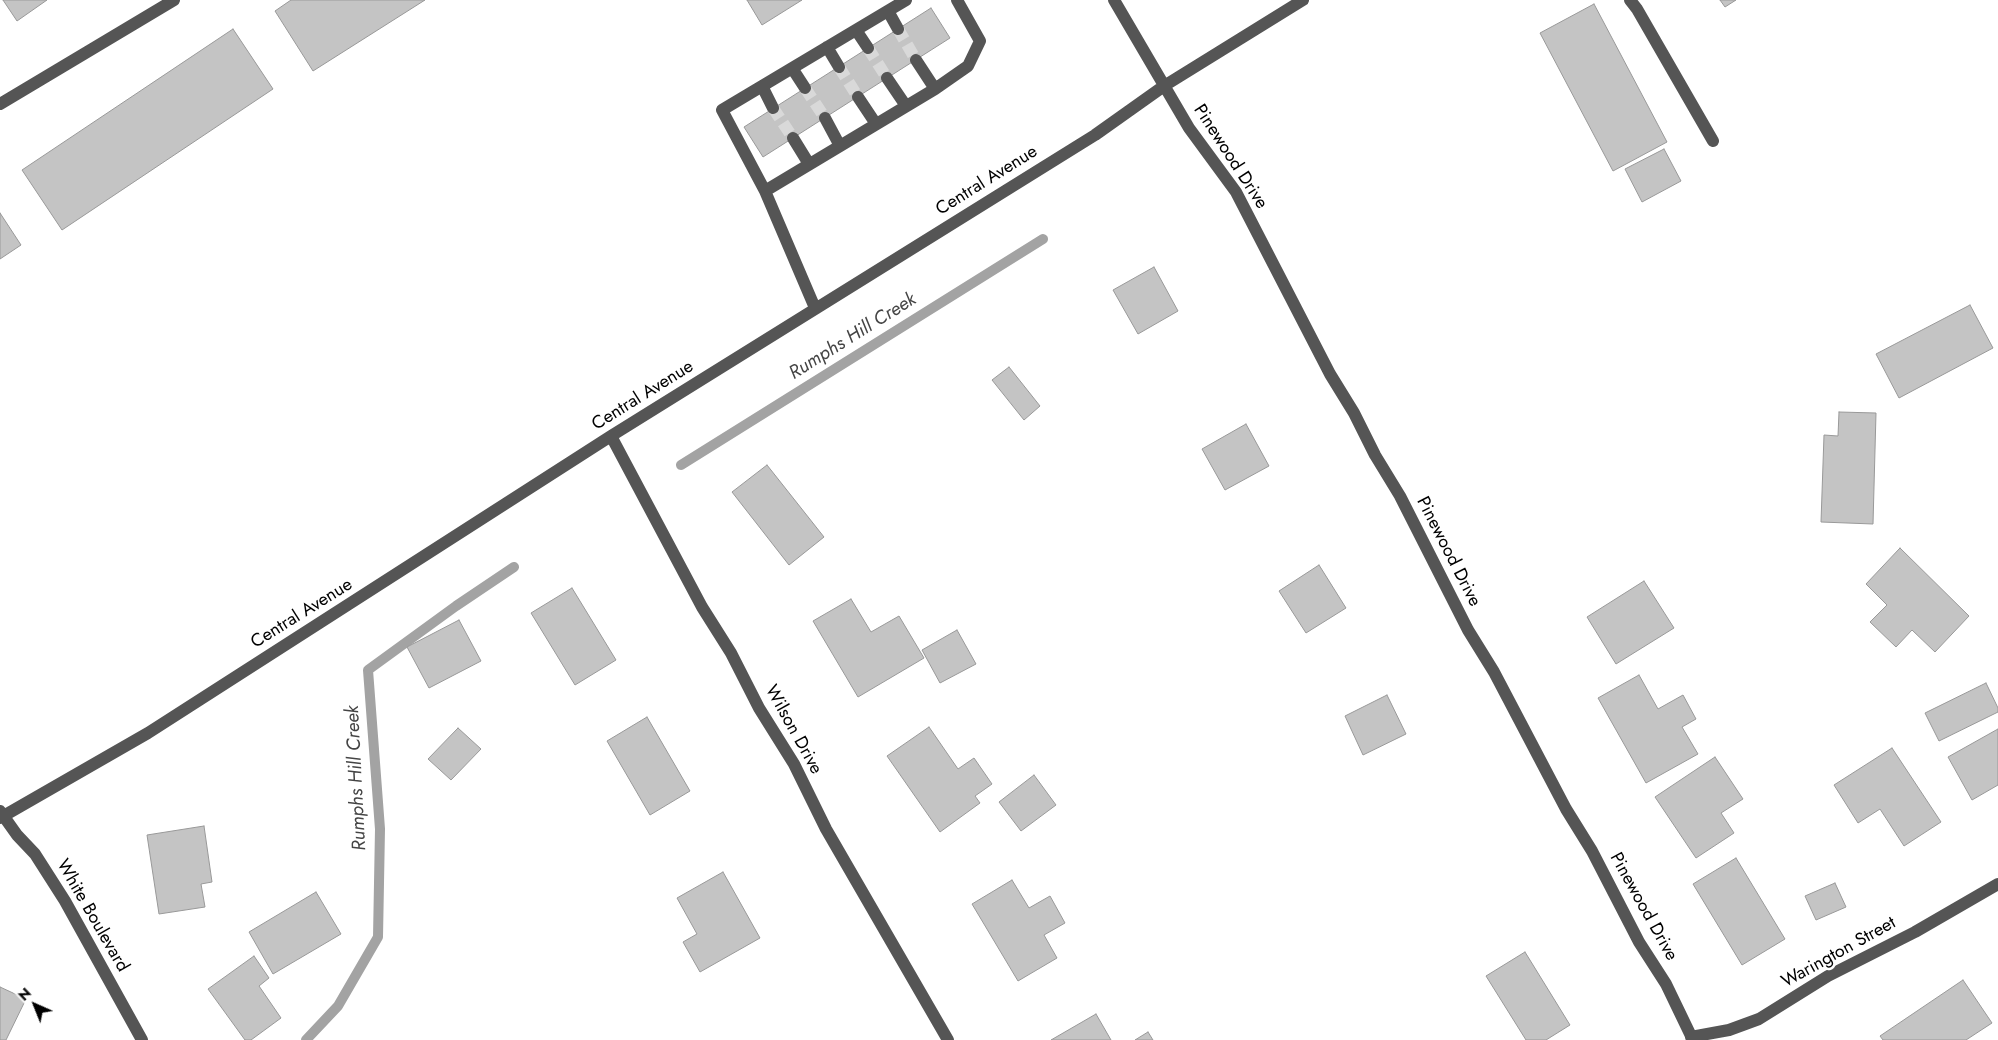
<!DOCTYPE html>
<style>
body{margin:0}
#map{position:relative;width:1998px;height:1040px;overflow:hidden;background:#fff;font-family:Jost,sans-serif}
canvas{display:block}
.north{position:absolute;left:10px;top:980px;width:50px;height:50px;-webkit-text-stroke:4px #fff;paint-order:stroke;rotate:316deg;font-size:14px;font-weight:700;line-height:20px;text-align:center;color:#000}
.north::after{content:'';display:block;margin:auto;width:18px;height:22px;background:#000;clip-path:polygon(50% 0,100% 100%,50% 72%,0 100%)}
</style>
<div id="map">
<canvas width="1998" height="1040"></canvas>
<div class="north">N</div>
</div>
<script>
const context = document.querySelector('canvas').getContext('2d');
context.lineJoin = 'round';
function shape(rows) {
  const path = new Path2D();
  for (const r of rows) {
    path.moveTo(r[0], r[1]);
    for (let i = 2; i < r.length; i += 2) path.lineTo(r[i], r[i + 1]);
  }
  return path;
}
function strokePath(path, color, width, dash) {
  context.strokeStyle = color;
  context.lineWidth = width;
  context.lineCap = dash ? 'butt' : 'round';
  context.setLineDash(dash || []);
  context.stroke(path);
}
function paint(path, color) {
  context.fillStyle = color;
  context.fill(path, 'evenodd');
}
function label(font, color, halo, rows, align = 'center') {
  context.font = font + ' Jost,sans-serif';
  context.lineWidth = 5;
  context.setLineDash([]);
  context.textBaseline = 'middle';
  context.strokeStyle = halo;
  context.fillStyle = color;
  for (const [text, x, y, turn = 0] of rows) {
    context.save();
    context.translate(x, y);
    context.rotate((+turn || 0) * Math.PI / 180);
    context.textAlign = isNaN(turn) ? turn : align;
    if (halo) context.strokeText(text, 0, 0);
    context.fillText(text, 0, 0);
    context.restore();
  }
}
strokePath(shape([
 [681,465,1043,239],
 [306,1040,338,1006,378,937,380,829,368,670,456,606,514,567]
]), '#a3a3a3', 10);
const building = shape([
 [3,0,47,0,17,21,3,0],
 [291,0,425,0,313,71,275,11,291,0],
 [747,0,802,0,762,25,747,0],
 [1720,0,1736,0,1725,7,1720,0],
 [1594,4,1667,142,1613,171,1540,33,1594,4],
 [931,8,950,38,763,157,744,127,931,8],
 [233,29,273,89,62,230,22,170,233,29],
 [1664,149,1681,181,1642,202,1625,169,1664,149],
 [0,213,21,245,0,259,0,213],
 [1154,267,1178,311,1138,334,1113,290,1154,267],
 [1970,305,1993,348,1899,398,1876,354,1970,305],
 [1009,367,1040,406,1024,420,992,380,1009,367],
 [1839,412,1876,413,1873,524,1821,522,1824,435,1838,436,1839,412],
 [1246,424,1269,466,1225,490,1202,449,1246,424],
 [767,465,824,537,789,565,732,492,767,465],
 [1900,548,1969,616,1935,652,1912,630,1896,647,1870,622,1887,605,1866,584,1900,548],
 [1319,565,1346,608,1306,633,1279,591,1319,565],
 [1644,581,1674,628,1616,664,1587,617,1644,581],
 [572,588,616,660,575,685,531,613,572,588],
 [851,599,871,632,899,616,924,658,858,697,813,621,851,599],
 [459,620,481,661,429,688,407,647,459,620],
 [957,630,976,664,940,683,922,650,957,630],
 [1639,675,1658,709,1683,695,1696,719,1682,727,1698,754,1646,783,1598,698,1639,675],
 [1986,683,1998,708,1998,712,1939,741,1925,713,1986,683],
 [1387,695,1406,734,1363,755,1345,716,1387,695],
 [647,717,690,791,650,815,607,741,647,717],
 [929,727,958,769,974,758,992,784,975,796,980,803,940,832,887,756,929,727],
 [458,728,481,749,451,780,428,759,458,728],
 [1998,729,1998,785,1972,800,1948,757,1998,729],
 [1892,748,1941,822,1904,846,1880,809,1858,823,1834,785,1892,748],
 [1715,757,1743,799,1721,813,1734,833,1696,858,1655,797,1715,757],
 [1034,775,1056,805,1021,831,999,802,1034,775],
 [204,826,212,882,201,884,205,907,159,914,147,835,204,826],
 [1736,858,1785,939,1742,965,1693,884,1736,858],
 [723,872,760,938,700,972,683,942,697,934,677,898,723,872],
 [1012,880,1029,908,1050,896,1065,923,1044,935,1057,958,1018,981,972,904,1012,880],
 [1835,883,1846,907,1816,920,1805,896,1835,883],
 [316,892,341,934,273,974,249,932,316,892],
 [1525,952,1570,1025,1546,1040,1526,1040,1486,976,1525,952],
 [254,956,269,978,259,986,281,1018,251,1040,245,1040,208,989,254,956],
 [1963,980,1992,1023,1966,1040,1883,1040,1880,1036,1963,980],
 [0,987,26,999,6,1040,0,1040,0,987],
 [1096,1014,1111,1040,1051,1040,1096,1014],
 [1148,1032,1153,1040,1135,1040,1148,1032]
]);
paint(building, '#c4c4c4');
strokePath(building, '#999', 1);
strokePath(shape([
 [898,29,916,60],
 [868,48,887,78],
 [839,67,858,97],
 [805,88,825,118],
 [773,108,793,138]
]), '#d9d9d9', 12, [12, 6]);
strokePath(shape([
 [1114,0,1189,128,1236,192,1330,374,1354,413,1375,455,1400,496,1468,630,1494,672,1566,809,1592,851,1639,942,1666,984,1693,1040],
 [1630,0,1637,9,1713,141],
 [888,11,898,29],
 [856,30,868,48],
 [827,47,839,67],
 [916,60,935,89],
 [792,68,805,88],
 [887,78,906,106],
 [762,86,773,108],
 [858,97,876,124],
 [0,104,174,0],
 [825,118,840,146],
 [793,138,809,164],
 [765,191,722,110,906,0],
 [815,308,765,191,935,89,968,66,980,41,957,0],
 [611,436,702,607,731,653,759,708,794,764,826,829,948,1040],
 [0,811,17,835,35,854,65,901,142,1040],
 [0,818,148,733,611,436,1095,135,1164,86,1303,0],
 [1691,1037,1729,1030,1759,1019,1828,976,1915,932,1998,884]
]), '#555', 12);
label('18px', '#000', '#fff', [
 ["Pinewood Drive",1230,157,57],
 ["Central Avenue",987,181,-32],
 ["Central Avenue",643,396,-32],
 ["Pinewood Drive",1448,552,63],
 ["Central Avenue",302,614,-32],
 ["Wilson Drive",793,730,61],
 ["Pinewood Drive",1643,907,61],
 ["White Boulevard",92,916,60],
 ["Warington Street",1839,953,-29]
]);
label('italic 19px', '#444', '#fff', [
 ["Rumphs Hill Creek",853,337,-32],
 ["Rumphs Hill Creek",357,778,-93]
]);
</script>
